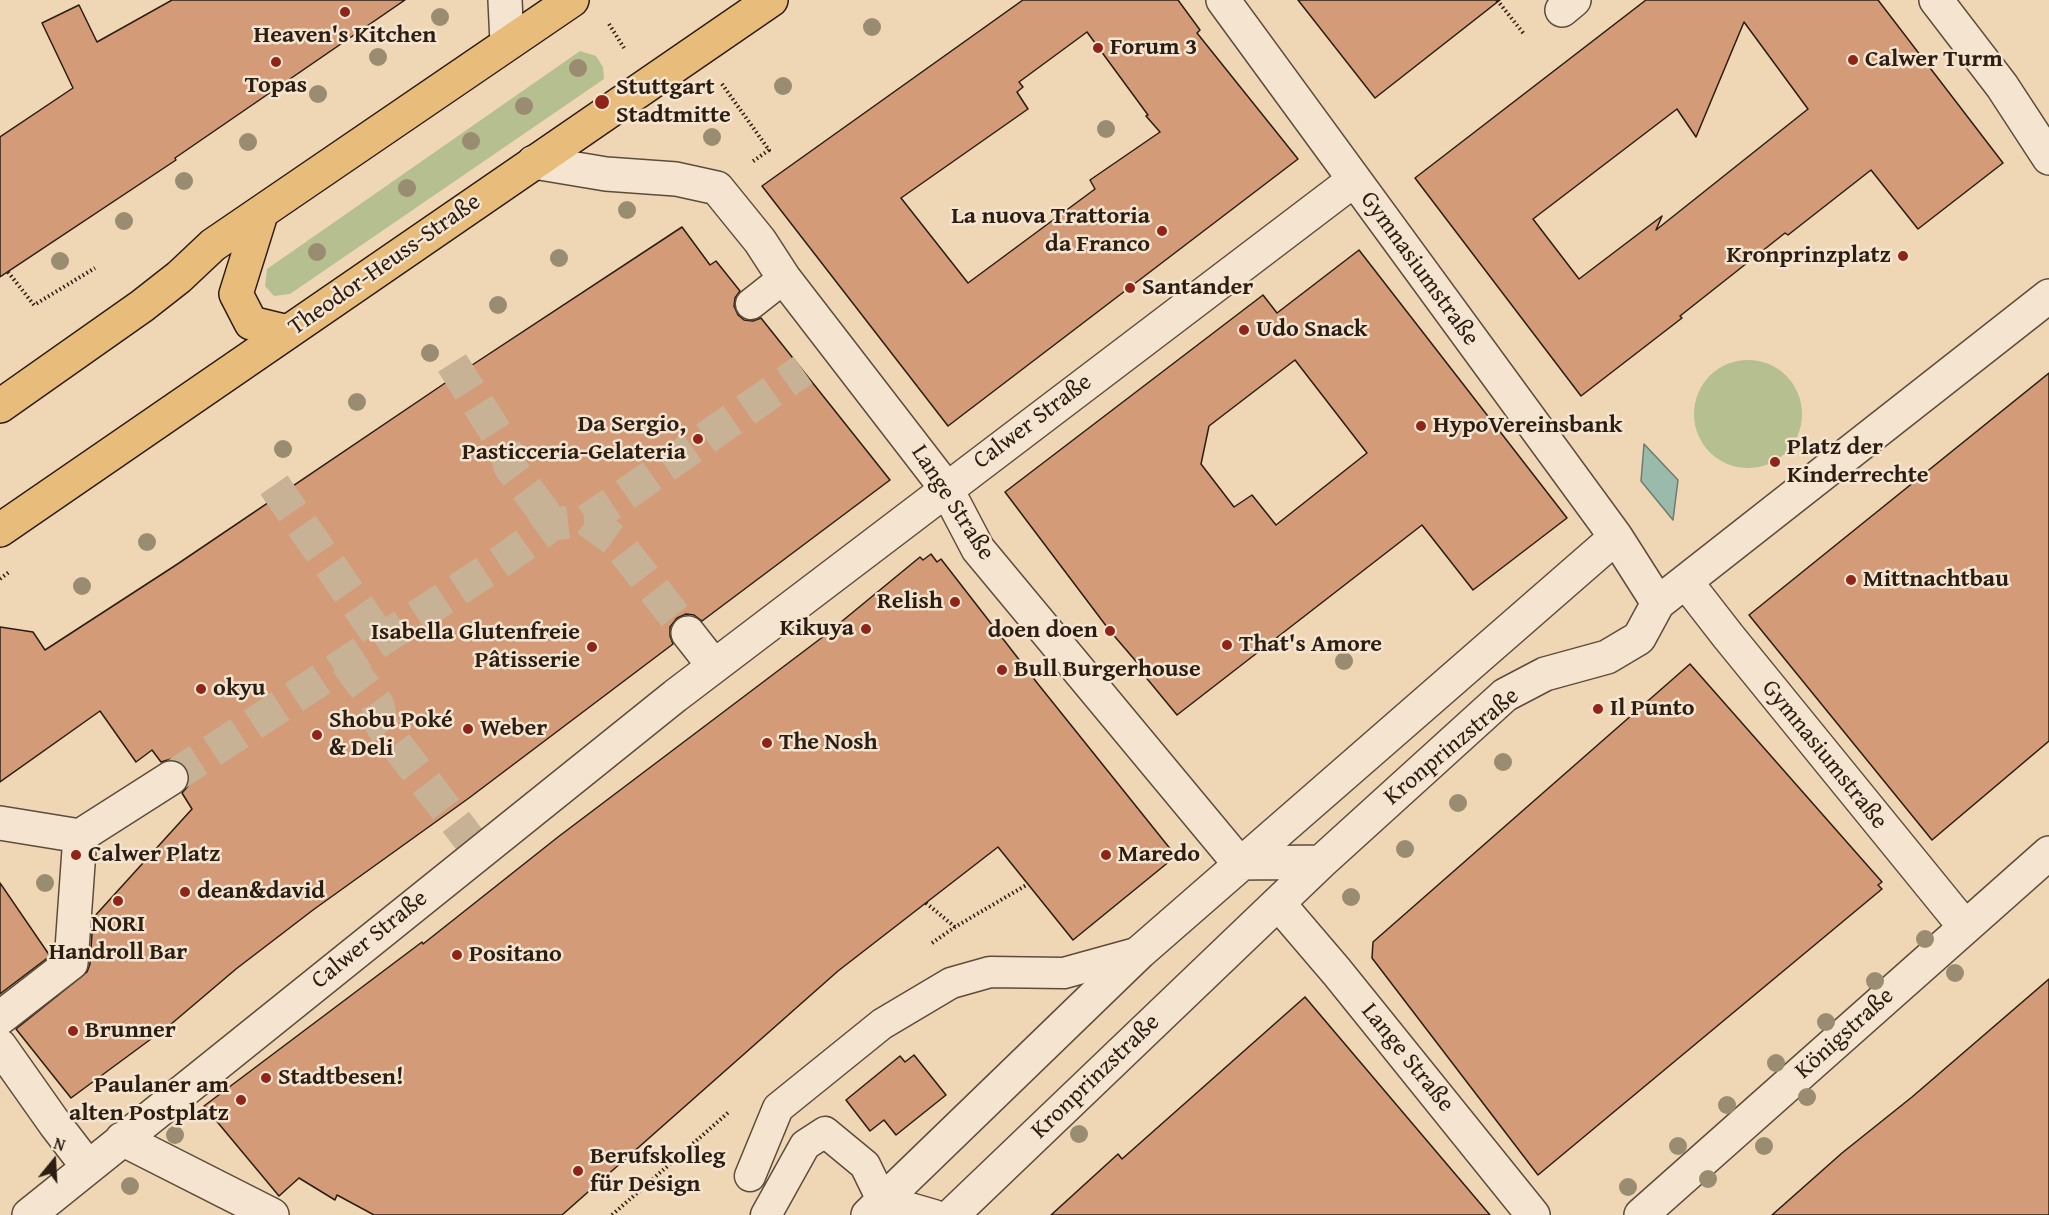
<!DOCTYPE html>
<meta charset="utf-8">
<style>
body{margin:0}
#map{position:relative;width:2049px;height:1215px;overflow:hidden;background:#efd7b6;font-family:"Gentium Book Plus",serif}
canvas{display:block}
.north{position:absolute;left:24px;top:1131px;width:60px;height:60px;-webkit-text-stroke:4px #f5e5d0;paint-order:stroke;rotate:18deg;font-size:16px;font-weight:700;line-height:24px;text-align:center;color:#2c1d12}
.north::after{content:'';display:block;margin:auto;width:21px;height:27px;background:#2c1d12;clip-path:polygon(50% 0,100% 100%,50% 72%,0 100%)}
</style>
<div id="map">
<canvas width="2049" height="1215"></canvas>
<div class="north">N</div>
</div>
<script>
const context = document.querySelector('canvas').getContext('2d');
context.lineJoin = 'round';
function paint(path, color) {
  context.fillStyle = color;
  context.fill(path, 'evenodd');
}
function shape(rows) {
  const path = new Path2D();
  for (const r of rows) {
    if (r.length === 3) {
      path.moveTo(r[0] + r[2], r[1]);
      path.arc(r[0], r[1], r[2], 0, 2 * Math.PI);
      continue;
    }
    path.moveTo(r[0], r[1]);
    for (let i = 2; i < r.length; i += 2) path.lineTo(r[i], r[i + 1]);
  }
  return path;
}
function strokePath(path, color, width, dash) {
  context.strokeStyle = color;
  context.lineWidth = width;
  context.lineCap = dash ? 'butt' : 'round';
  context.setLineDash(dash || []);
  context.stroke(path);
}
function label(font, color, halo, rows, align = 'center') {
  context.font = font + ' "Gentium Book Plus",serif';
  context.lineWidth = 5;
  context.setLineDash([]);
  context.textBaseline = 'middle';
  context.strokeStyle = halo;
  context.fillStyle = color;
  for (const [text, x, y, turn = 0] of rows) {
    context.save();
    context.translate(x, y);
    context.rotate((+turn || 0) * Math.PI / 180);
    context.textAlign = isNaN(turn) ? turn : align;
    if (halo) context.strokeText(text, 0, 0);
    context.fillText(text, 0, 0);
    context.restore();
  }
}
paint(shape([
 [580,51,596,56,603,67,604,79,290,294,274,296,265,286,267,269],
 [1748,414,54]
]), '#b6bf90');
const water = shape([
 [1644,444,1678,480,1673,520,1641,481,1644,444]
]);
paint(water, '#9abaab');
strokePath(water, '#6e7b6e', 1.5);
const building = shape([
 [172,0,405,0,175,158,176,160,0,277,0,137,73,88,42,23,79,5,97,42,172,0],
 [1023,0,1178,0,1200,30,1197,33,1298,159,948,426,762,186,1023,0],
 [1087,32,1148,115,1146,116,1160,132,1090,180,1095,189,968,283,901,198,1028,109,1017,92,1023,87,1019,82,1087,32],
 [1298,0,1500,0,1375,98,1298,0],
 [1646,0,1878,0,2003,163,1918,229,1871,170,1788,235,1785,233,1680,316,1682,318,1581,396,1415,178,1646,0],
 [1744,22,1808,109,1656,230,1662,216,1579,279,1533,219,1677,109,1696,137,1744,22],
 [682,227,710,265,716,261,740,291,735,298,734,306,738,315,744,320,753,321,761,318,890,480,702,621,694,615,686,614,677,618,670,627,670,636,673,644,469,798,313,910,236,969,170,1025,71,1098,16,1029,87,972,90,964,93,918,192,809,182,793,188,786,190,777,187,768,180,762,171,759,161,762,152,750,136,762,100,711,0,782,0,627,33,632,45,650,176,565,457,375,682,227],
 [1359,250,1567,518,1473,590,1422,525,1177,715,1144,675,1146,673,1110,631,1005,492,1263,295,1277,313,1359,250],
 [1295,360,1367,453,1276,525,1252,495,1234,507,1201,464,1209,426,1295,360],
 [2049,373,2049,741,1932,840,1749,615,2049,373],
 [931,554,937,562,941,559,1038,684,1176,856,1073,940,998,847,838,971,562,1215,374,1215,337,1195,335,1200,299,1178,279,1196,204,1106,422,942,423,944,558,837,824,636,920,557,923,560,931,554],
 [1690,664,1882,882,1878,885,1882,889,1538,1175,1372,958,1373,942,1690,664],
 [0,883,50,956,0,994,0,883],
 [2049,979,2049,1215,1772,1215,1842,1153,1912,1097,2049,979],
 [1305,997,1490,1215,1051,1215,1118,1154,1122,1159,1305,997],
 [914,1055,946,1095,896,1135,884,1120,870,1131,846,1100,900,1056,905,1062,914,1055]
]);
paint(building, '#d39b77');
strokePath(building, '#2c1d12', 1.5);
strokePath(shape([
 [452,363,504,445,510,467,553,524],
 [274,485,381,639],
 [587,520,616,541,688,633],
 [346,662,378,705,382,726,479,852],
 [171,778,506,558,553,524,587,520,613,503,803,370]
]), '#c8b295', 33, [33, 16]);
const lane = shape([
 [751,304,784,278],
 [750,1176,778,1108,882,1024,951,983,990,972,1064,973,1140,952],
 [766,1215,805,1145,825,1132,865,1165,882,1200,934,1215]
]);
const street = shape([
 [505,0,507,43],
 [1223,0,1616,537,1658,603],
 [1936,0,2002,86,2049,158],
 [1562,10,1574,0],
 [534,162,606,174,676,179,717,188,760,241,784,278,946,488,978,549,1239,863],
 [1686,582,1728,636,1965,927],
 [688,633,714,666],
 [0,823,80,836],
 [1239,863,1321,862],
 [1278,903,1337,972,1533,1215],
 [0,1018,71,963,80,836,171,778],
 [0,1046,55,1124,88,1167],
 [122,1139,272,1215],
 [29,1215,675,696,1354,180],
 [868,1215,1140,952,1616,537],
 [952,1215,1321,862,1505,695,1545,674,1607,657,1639,638,1658,603,2049,296],
 [1641,1215,2049,853]
]);
const primary = shape([
 [261,214,236,294,251,323,288,332],
 [0,406,142,306,179,277,213,245,572,0],
 [0,530,771,0]
]);
strokePath(lane, '#5d4c3b', 33);
strokePath(street, '#5d4c3b', 36);
strokePath(primary, '#2c1d12', 36);
strokePath(shape([
 [1497,0,1524,34],
 [609,24,624,48],
 [722,84,769,150,752,162],
 [8,272,34,305,95,268],
 [0,579,9,572],
 [926,903,955,927],
 [932,943,955,927,1028,884],
 [612,1215,730,1111]
]), '#2c1d12', 4, [1.5, 3]);
strokePath(lane, '#f5e5d0', 30);
strokePath(street, '#f5e5d0', 33);
strokePath(primary, '#e8bc7b', 33);
context.fillStyle = '#9a8c71';
for (const [x, y] of [
 [440,17],
 [872,27],
 [378,57],
 [578,68],
 [783,86],
 [318,94],
 [524,106],
 [1106,129],
 [712,137],
 [471,141],
 [248,142],
 [184,181],
 [407,188],
 [627,210],
 [124,221],
 [317,252],
 [559,258],
 [60,261],
 [498,305],
 [430,353],
 [357,402],
 [283,449],
 [147,542],
 [82,586],
 [1344,661],
 [1503,762],
 [1458,803],
 [1405,849],
 [45,883],
 [1351,897],
 [1925,939],
 [1955,973],
 [1875,981],
 [1826,1022],
 [1776,1063],
 [1807,1097],
 [1727,1105],
 [1079,1134],
 [175,1135],
 [1678,1146],
 [1764,1146],
 [1708,1179],
 [130,1186],
 [1628,1187]
]) {
  context.beginPath();
  context.arc(x, y, 9, 0, 2 * Math.PI);
  context.fill();
}
for (const [x, y, r, color] of [
 [345,12,6,"#8f2418"],
 [1098,48,6,"#8f2418"],
 [1853,60,6,"#8f2418"],
 [276,62,6,"#8f2418"],
 [602,102,8,"#8f2418"],
 [1162,231,6,"#8f2418"],
 [1903,256,6,"#8f2418"],
 [1130,288,6,"#8f2418"],
 [1244,330,6,"#8f2418"],
 [1421,426,6,"#8f2418"],
 [698,439,6,"#8f2418"],
 [1775,462,6,"#8f2418"],
 [1851,580,6,"#8f2418"],
 [955,602,6,"#8f2418"],
 [866,629,6,"#8f2418"],
 [1110,631,6,"#8f2418"],
 [1227,645,6,"#8f2418"],
 [592,647,6,"#8f2418"],
 [1002,670,6,"#8f2418"],
 [201,689,6,"#8f2418"],
 [1598,709,6,"#8f2418"],
 [468,729,6,"#8f2418"],
 [317,735,6,"#8f2418"],
 [767,743,6,"#8f2418"],
 [76,855,6,"#8f2418"],
 [1106,855,6,"#8f2418"],
 [185,892,6,"#8f2418"],
 [118,901,6,"#8f2418"],
 [457,955,6,"#8f2418"],
 [73,1031,6,"#8f2418"],
 [266,1078,6,"#8f2418"],
 [241,1100,6,"#8f2418"],
 [578,1171,6,"#8f2418"]
]) {
  const dot = new Path2D();
  dot.arc(x, y, r, 0, 2 * Math.PI);
  context.fillStyle = color;
  context.fill(dot);
  strokePath(dot, '#f5e5d0', 2);
}
label('bold 24px', '#2c1d12', '#f5e5d0', [
 ["Heaven's Kitchen",345,36,"center"],
 ["Forum 3",1110,48],
 ["Calwer Turm",1865,60],
 ["Topas",276,86,"center"],
 ["Stuttgart",616,88],
 ["Stadtmitte",616,116],
 ["La nuova Trattoria",1150,217,"right"],
 ["da Franco",1150,245,"right"],
 ["Kronprinzplatz",1891,256,"right"],
 ["Santander",1142,288],
 ["Udo Snack",1256,330],
 ["Da Sergio,",686,425,"right"],
 ["Pasticceria-Gelateria",686,453,"right"],
 ["HypoVereinsbank",1433,426],
 ["Platz der",1787,448],
 ["Kinderrechte",1787,476],
 ["Mittnachtbau",1863,580],
 ["Relish",943,602,"right"],
 ["Kikuya",854,629,"right"],
 ["doen doen",1098,631,"right"],
 ["Isabella Glutenfreie",580,633,"right"],
 ["Pâtisserie",580,661,"right"],
 ["That's Amore",1239,645],
 ["Bull Burgerhouse",1014,670],
 ["okyu",213,689],
 ["Il Punto",1610,709],
 ["Shobu Poké",329,721],
 ["& Deli",329,749],
 ["Weber",480,729],
 ["The Nosh",779,743],
 ["Calwer Platz",88,855],
 ["Maredo",1118,855],
 ["dean&david",197,892],
 ["NORI",118,925,"center"],
 ["Handroll Bar",118,953,"center"],
 ["Positano",469,955],
 ["Brunner",85,1031],
 ["Stadtbesen!",278,1078],
 ["Paulaner am",229,1086,"right"],
 ["alten Postplatz",229,1114,"right"],
 ["Berufskolleg",590,1157],
 ["für Design",590,1185]
], 'left');
label('24px', '#2c1d12', '#f5e5d0', [
 ["Theodor-Heuss-Straße",385,265,-35],
 ["Gymnasiumstraße",1419,269,54],
 ["Calwer Straße",1033,422,-37],
 ["Lange Straße",952,503,57],
 ["Kronprinzstraße",1452,747,-40],
 ["Gymnasiumstraße",1824,755,51],
 ["Calwer Straße",370,940,-39],
 ["Königstraße",1845,1034,-42],
 ["Lange Straße",1407,1058,51],
 ["Kronprinzstraße",1096,1077,-44]
]);
</script>
